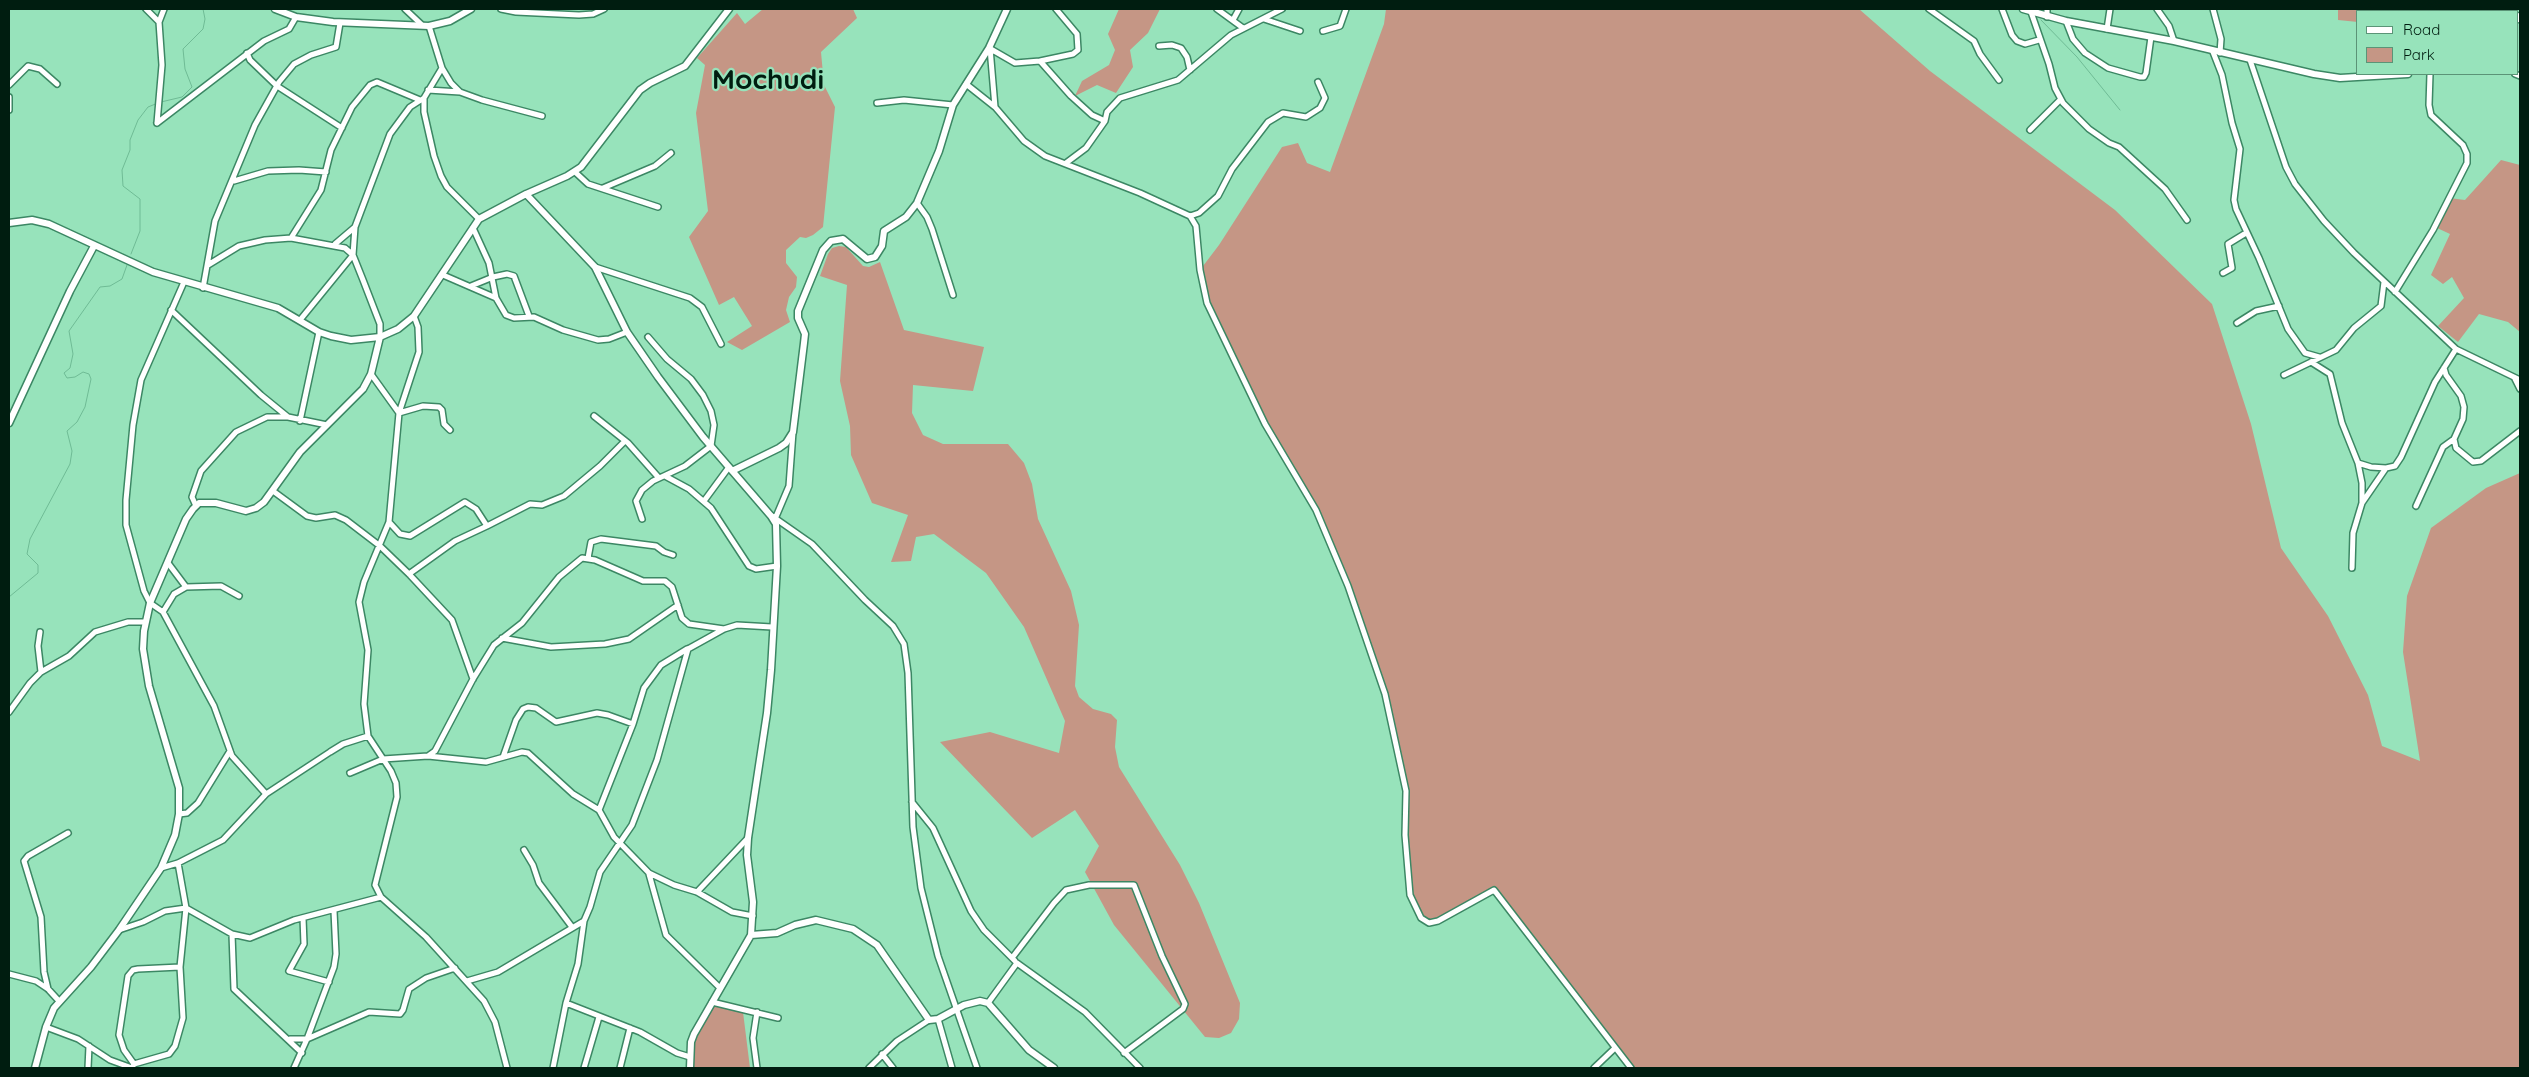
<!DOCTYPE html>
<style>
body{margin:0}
#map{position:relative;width:2529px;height:1077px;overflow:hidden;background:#97e3bb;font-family:Quicksand,sans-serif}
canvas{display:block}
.frame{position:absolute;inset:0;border:10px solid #001d10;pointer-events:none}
.legend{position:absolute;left:2356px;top:10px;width:162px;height:65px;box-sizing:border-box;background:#97e3bb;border:1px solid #5b9477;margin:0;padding:6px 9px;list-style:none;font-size:15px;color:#001d10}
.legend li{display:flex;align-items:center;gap:10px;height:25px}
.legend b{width:25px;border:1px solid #5b9477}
</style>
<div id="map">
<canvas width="2529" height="1077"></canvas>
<div class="frame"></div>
<ul class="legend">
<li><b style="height:6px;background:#fff"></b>Road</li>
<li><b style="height:14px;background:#c59685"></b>Park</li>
</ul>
</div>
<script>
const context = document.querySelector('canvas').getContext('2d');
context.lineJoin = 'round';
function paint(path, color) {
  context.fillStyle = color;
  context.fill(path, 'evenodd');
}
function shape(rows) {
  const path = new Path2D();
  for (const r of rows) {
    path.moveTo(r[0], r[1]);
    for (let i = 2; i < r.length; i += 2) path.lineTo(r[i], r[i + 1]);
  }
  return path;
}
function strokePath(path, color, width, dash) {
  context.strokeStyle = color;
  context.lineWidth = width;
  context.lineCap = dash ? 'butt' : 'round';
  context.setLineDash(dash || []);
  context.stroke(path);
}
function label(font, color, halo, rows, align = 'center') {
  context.font = font + ' Quicksand,sans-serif';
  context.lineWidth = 4.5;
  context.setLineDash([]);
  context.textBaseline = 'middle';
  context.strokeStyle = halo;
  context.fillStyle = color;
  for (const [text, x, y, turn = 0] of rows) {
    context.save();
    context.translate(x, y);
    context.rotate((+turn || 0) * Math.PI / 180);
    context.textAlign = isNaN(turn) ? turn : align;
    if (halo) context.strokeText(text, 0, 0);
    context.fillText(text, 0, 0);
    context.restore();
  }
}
paint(shape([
 [763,9,853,9,857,18,821,52,824,85,835,107,823,227,813,235,806,238,800,237,786,250,786,263,797,277,796,287,789,297,786,310,790,322,742,350,727,342,752,326,734,297,719,305,689,237,708,211,696,113,705,65,697,58,737,13,745,24],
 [1119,9,1160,9,1148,33,1130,50,1133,67,1116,93,1097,85,1075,96,1082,81,1109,65,1115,50,1108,34],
 [1386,9,1859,9,1930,71,2115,210,2212,304,2251,424,2281,548,2328,616,2368,695,2382,746,2420,761,2403,652,2407,596,2431,528,2486,488,2520,473,2520,1068,1631,1068,1494,890,1429,923,1421,918,1410,895,1407,871,1407,800,1385,694,1363,628,1316,510,1265,424,1207,303,1200,270,1219,245,1282,147,1298,143,1307,163,1330,172,1384,24],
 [2338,9,2408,9,2407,11,2358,11,2358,22,2338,20],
 [2501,160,2520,165,2520,332,2508,322,2479,314,2458,342,2438,326,2464,298,2452,277,2443,284,2431,275,2450,234,2435,227,2449,198,2465,200],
 [839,246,846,247,863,266,869,267,880,262,904,330,984,347,973,391,913,385,912,413,923,435,943,444,1008,444,1024,463,1032,484,1038,519,1071,591,1079,625,1075,686,1079,697,1093,709,1111,714,1117,720,1115,747,1119,767,1180,865,1199,903,1240,1003,1239,1019,1231,1033,1219,1038,1205,1037,1114,925,1085,872,1099,846,1075,810,1032,838,940,742,990,732,1059,753,1065,721,1024,627,986,573,934,534,916,537,911,561,891,562,908,515,872,503,851,455,850,426,840,381,847,285,820,276,828,254,832,248],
 [713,1006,743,1012,750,1068,692,1068,693,1045]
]), '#c59685');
strokePath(shape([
 [2041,20,2077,57,2120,110],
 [161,102,182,97,192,87,185,69,183,49,203,29,205,19,203,9],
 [131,254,140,231,140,199,123,186,122,170,130,150,130,140,138,120,148,107,158,103],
 [9,597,38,573,38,565,27,554,30,539,70,464,72,451,67,431,77,422,85,407,91,379,89,374,83,372,75,377,67,378,64,373,70,368,73,354,69,331,100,287,110,286,122,279,127,265]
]), '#6fbb95', 1);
const minor = shape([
 [146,9,159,22],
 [405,9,422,25],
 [501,9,516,12,579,15,593,14,604,9],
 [1217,9,1243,28],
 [1929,9,1974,41,1980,54,1999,80],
 [2002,9,2012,35,2017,41,2025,44,2039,40],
 [2157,9,2169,26,2174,41],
 [2213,9,2221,39,2220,53],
 [2031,12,2049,64,2055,88,2063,103,2089,129,2109,143,2119,147,2165,189,2187,220],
 [2047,17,2047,9],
 [1264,19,1300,31],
 [1233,20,1239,9],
 [2066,21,2073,39,2085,53,2108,68,2140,77,2144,77,2146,73,2151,37],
 [429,26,442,68,424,98,424,112,434,156,441,176,447,187,479,219],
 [2107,29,2110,9],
 [1323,31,1340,26,1346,9],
 [1159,46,1172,45,1181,48,1187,57,1190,70],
 [989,48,1015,63,1040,61,1071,96,1092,115,1105,121],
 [990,48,995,107,1024,141,1045,156,1140,193,1190,216,1196,226,1200,270,1207,303,1265,424,1316,510,1348,586,1385,694,1406,791,1405,835,1410,895,1421,918,1429,923,1438,921,1494,890,1631,1068],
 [2213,52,2222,75,2232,123,2240,149,2234,200,2236,209,2259,258,2288,329,2305,353,2319,357],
 [247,53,250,60,277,86,342,128],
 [2250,60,2286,167,2295,184,2324,221,2354,253,2456,349,2520,380],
 [1040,61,1073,54,1078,50,1077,34,1056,9],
 [442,68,451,83,460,92,482,100,542,116],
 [2515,74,2520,76],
 [966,84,995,107],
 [9,85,28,66,40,69,57,84],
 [428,90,460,92],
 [9,97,9,110],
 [877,103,904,100,953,105],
 [157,123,264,41,289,29,296,17],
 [157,123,162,65,159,22,164,9],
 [2030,130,2061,99],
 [1066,163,1086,148,1105,121,1107,112,1120,98,1178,80,1231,35,1282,9],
 [575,172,588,184,658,207],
 [234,181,268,171,299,170,326,172],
 [603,188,655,166,671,153],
 [917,203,927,217,932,229,953,295],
 [1190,216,1199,213,1218,196,1232,169,1268,122,1283,113,1306,117,1320,108,1325,98,1318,82],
 [473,228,489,263,496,298,506,315,514,318,534,317,563,330,598,340,609,339,627,332],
 [291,238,321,190,331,150,352,107,370,85,377,82,420,100],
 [335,244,355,227],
 [208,265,239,246,265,240,291,238,345,248,353,255,363,280,380,324,380,337],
 [595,267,690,298,702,307,721,344],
 [2223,273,2232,268,2228,244,2246,233],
 [443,275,496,298],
 [184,282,141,380,133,425,126,500,126,525,144,591,150,603,163,612,214,706,232,756,266,794],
 [471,286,493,277,507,274,514,276,529,316],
 [203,288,215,221,255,125,279,82,294,64,311,55,336,47,340,23],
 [2395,292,2433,230,2467,163,2467,154,2463,145,2431,115,2429,105,2430,74],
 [171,310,261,395,288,417,327,425],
 [414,316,418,327,419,352,399,413,423,406,439,407,442,410,444,424,450,430],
 [300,320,353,255,355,227,390,134,410,107,424,98],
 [2237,323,2256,311,2279,306],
 [2311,362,2330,374,2342,423,2358,463,2371,467,2386,468],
 [371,374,399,413,389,522,364,582,359,602,368,650,364,704,368,736,391,771,396,783,397,797,375,885,381,897,426,937,484,1001,495,1022,507,1068],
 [2284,375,2336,350,2354,328,2381,306,2384,282],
 [2515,379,2520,389],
 [594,416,628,443,659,478],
 [300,421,319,332],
 [2454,439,2456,448,2473,462,2481,461,2520,431],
 [2358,463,2362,483,2362,502],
 [665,476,689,489,711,508,749,566,756,569,777,566],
 [273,491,307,516,316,518,335,515,346,520,380,546,409,574,452,620,473,679],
 [704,501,729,467],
 [196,506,192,497,201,471,236,432,267,417,288,417],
 [2416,506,2443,447,2454,439,2463,419,2464,407,2461,396,2446,375,2444,368],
 [772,516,812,544,865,600,893,626,904,644,908,673,913,827,921,888,938,956,977,1068],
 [642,519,636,501,642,490,653,481,685,466,711,446,714,425,711,411,703,395,691,379,667,359,648,337],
 [775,519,789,486,793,432],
 [389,522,400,534,410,536,465,502,476,509,487,526,455,541,409,574],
 [487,526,530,504,542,505,564,496,600,466,625,441],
 [588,558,591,542,601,539,656,546,664,552,673,555],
 [168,563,186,587],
 [2352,568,2353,533,2362,503,2386,468,2395,466,2401,457,2435,382,2456,349],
 [163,612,174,594,186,587,221,586,239,596],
 [40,632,38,646,41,672],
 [502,638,551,647,605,644,629,639,678,605],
 [9,712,30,683,41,672,69,656,95,632,128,622,145,622],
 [428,756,486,762,522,752,528,753,573,794,599,810,614,837,649,873,674,885,697,892,732,912,753,916],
 [503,757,516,720,523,709,528,707,536,708,556,722,597,713,608,715,633,724],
 [350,773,383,759,428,756,435,751,473,679,494,645,522,623,559,577,582,558,595,560,643,581,665,581,672,587,682,618,689,624,724,629],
 [912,802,933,828,971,911,984,930,1015,961],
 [599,810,633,724,644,688,661,665,687,649],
 [179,814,187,813,198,803,230,751],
 [524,850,533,865,539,883,572,927],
 [161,868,178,863,223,840,266,794,330,752,343,744,368,736],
 [649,874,666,935,720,988],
 [697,892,748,838],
 [303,918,304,944,289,971,329,982],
 [119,930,143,922,165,911,186,908,232,934,250,938,294,920,381,897],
 [232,934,234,989,302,1053],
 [1012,958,1054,903,1066,890,1089,885,1134,885,1162,956,1185,1004,1183,1009,1124,1053],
 [9,974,36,981,48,989,59,1001],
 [467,981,498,972,584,921,590,907,600,872,632,825,657,760,688,649,724,629,737,625,772,627],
 [48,989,44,972,41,917,24,861,28,856,68,833],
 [712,1002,778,1018],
 [566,1003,640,1032,677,1053,690,1057],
 [988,1003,1017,963,1085,1012,1140,1068],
 [938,1019,952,1068],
 [46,1027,78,1039,110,1060,132,1068],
 [290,1039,307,1039,369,1012,400,1014,403,1010,409,989,426,978,455,968],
 [882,1054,893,1068],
 [134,1064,124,1050,119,1035,128,976,133,970,138,969,180,967],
 [88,1068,89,1046],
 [132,1068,134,1064,169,1054,175,1046,183,1018,180,967,186,908,178,863],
 [294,1068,307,1039,334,967,336,954,334,911],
 [553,1068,566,1003,578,964,584,921],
 [584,1068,599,1017],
 [620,1068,630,1028],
 [757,1068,753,1038,757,1012],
 [869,1068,897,1041,929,1020],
 [1594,1068,1615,1048]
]);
const tertiary = shape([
 [275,9,296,17,333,22,429,26,450,21,471,9],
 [2023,9,2066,21,2174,41,2314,74,2340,78,2408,74],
 [2518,19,2520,16],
 [526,194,595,267,627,332,658,377,703,437,771,516,776,524,777,566,771,670,767,713,748,838,747,855,753,902,751,935,694,1034,691,1042,690,1068],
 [9,223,32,220,49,224,153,272,278,308,319,332,331,336,351,340,380,337,398,329,414,316,479,219,526,194,567,176,581,167,640,90,650,83,685,66,729,9],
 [9,423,70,291,94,246],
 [732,471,779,448,786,443,793,432,804,343,805,334,798,318,798,311,823,250,831,241,843,239,867,259,875,257,882,246,884,231,906,217,917,203,939,151,953,105,989,48,1007,9],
 [751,935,777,933,795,925,816,920,853,929,877,945,929,1020,938,1019,964,1005,980,1001,988,1003,1029,1050,1054,1068],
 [35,1068,46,1027,54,1008,91,967,119,930,161,868,175,835,179,814,179,788,149,686,143,649,144,631,150,603,186,519,193,509,199,503,216,503,246,511,256,508,264,502,300,452,363,389,371,374,380,337]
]);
strokePath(minor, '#3c8764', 8);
strokePath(tertiary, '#3c8764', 9);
strokePath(minor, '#fff', 5);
strokePath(tertiary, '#fff', 6);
label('bold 28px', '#001d10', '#97e3bb', [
 ["Mochudi",768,81]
]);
</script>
